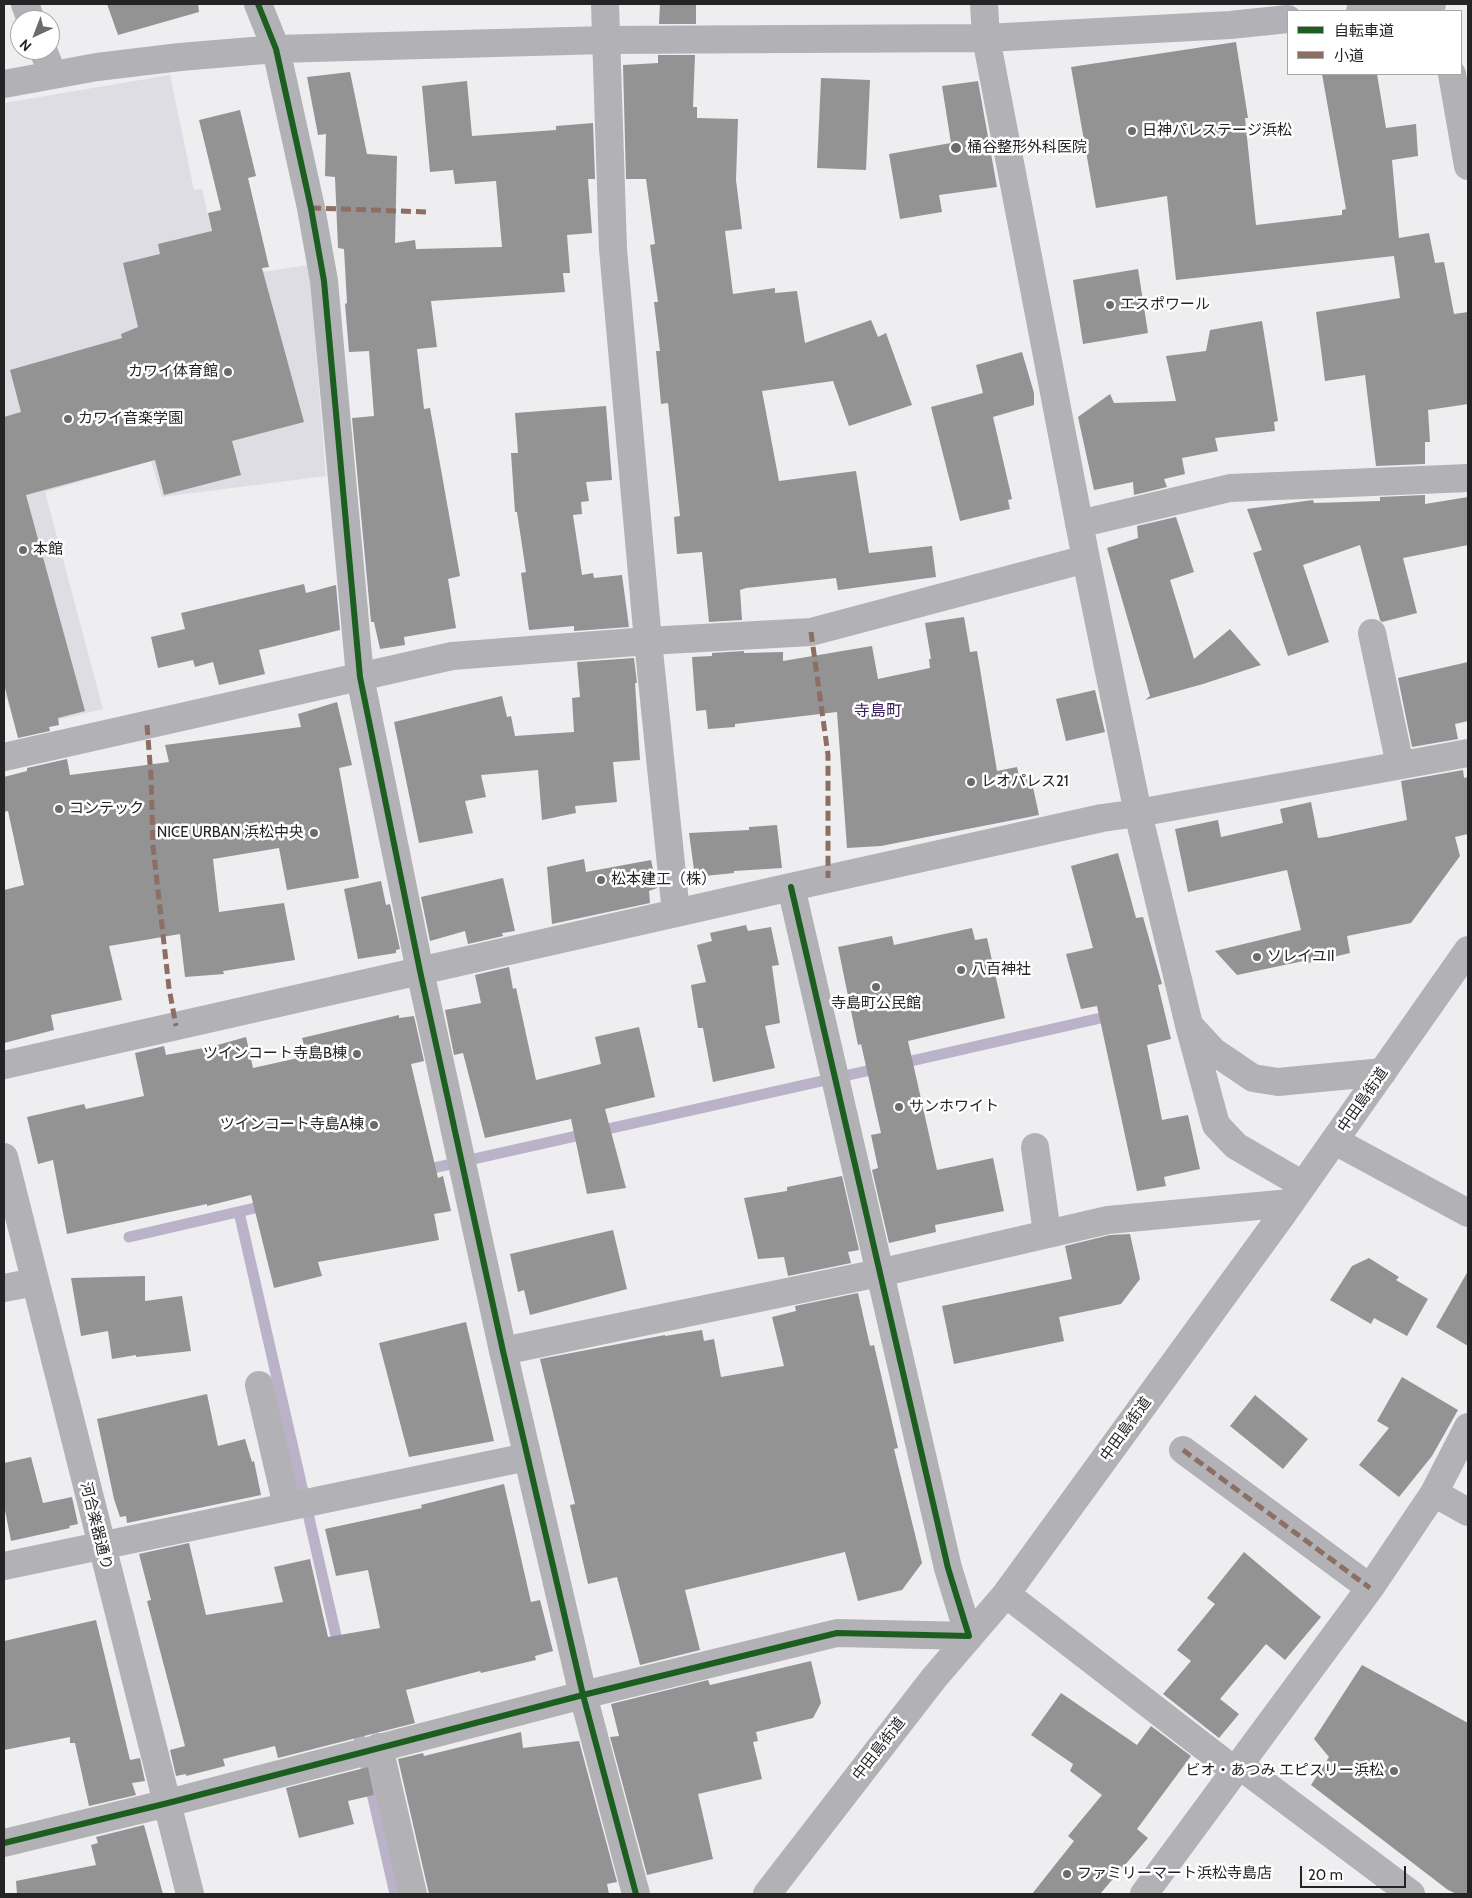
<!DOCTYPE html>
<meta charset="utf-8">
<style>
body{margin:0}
#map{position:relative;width:1472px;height:1898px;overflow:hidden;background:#eeedef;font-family:Cabin,"Noto Sans JP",sans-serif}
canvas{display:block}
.frame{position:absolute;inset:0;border:5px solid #242425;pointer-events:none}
.legend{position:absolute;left:1287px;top:10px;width:175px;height:65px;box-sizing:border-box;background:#fff;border:1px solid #a7a7a8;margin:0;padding:6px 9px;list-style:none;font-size:15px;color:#242425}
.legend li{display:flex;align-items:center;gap:10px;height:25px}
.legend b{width:25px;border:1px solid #a7a7a8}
.north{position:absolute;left:10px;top:10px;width:50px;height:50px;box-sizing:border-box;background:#fff;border:1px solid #a7a7a8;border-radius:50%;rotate:223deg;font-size:14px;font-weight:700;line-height:20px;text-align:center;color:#242425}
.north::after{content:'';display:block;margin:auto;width:18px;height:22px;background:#6b6a6c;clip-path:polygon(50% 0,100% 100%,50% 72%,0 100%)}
.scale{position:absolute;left:1300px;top:1866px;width:106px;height:22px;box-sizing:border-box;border:2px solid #242425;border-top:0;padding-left:6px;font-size:15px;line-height:18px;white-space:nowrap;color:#242425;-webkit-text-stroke:4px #fff;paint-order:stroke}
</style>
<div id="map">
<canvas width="1472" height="1898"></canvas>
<div class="frame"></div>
<ul class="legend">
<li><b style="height:6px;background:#1b5e20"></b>自転車道</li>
<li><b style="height:6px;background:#8d6e63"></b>小道</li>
</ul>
<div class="north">N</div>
<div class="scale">20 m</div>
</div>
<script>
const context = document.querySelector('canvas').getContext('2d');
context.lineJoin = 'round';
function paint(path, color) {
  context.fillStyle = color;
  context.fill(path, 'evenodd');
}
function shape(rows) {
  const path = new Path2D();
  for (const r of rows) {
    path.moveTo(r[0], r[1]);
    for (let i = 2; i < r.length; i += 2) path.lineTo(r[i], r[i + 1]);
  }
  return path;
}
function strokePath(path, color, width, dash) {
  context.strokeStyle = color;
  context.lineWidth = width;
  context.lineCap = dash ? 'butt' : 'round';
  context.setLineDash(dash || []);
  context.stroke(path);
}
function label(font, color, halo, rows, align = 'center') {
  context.font = font + ' Cabin,"Noto Sans JP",sans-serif';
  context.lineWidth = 5;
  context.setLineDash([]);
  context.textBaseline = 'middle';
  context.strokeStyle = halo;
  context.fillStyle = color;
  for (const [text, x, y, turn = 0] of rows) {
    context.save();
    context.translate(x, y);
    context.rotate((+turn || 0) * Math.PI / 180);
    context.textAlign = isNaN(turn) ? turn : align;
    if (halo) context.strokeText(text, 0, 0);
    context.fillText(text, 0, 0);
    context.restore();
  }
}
paint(shape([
 [170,75,194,190,202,189,222,278,309,265,326,476,162,497,151,461,45,492,103,709,16,730,7,699,4,700,4,103]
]), '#dfdde4');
strokePath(shape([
 [898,1064,1114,1015],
 [420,1171,880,1068],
 [239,1212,339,1649],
 [129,1237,268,1205],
 [356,1723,395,1894]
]), '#bab2c9', 11);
paint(shape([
 [107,4,198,4,199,12,118,35],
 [660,4,696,4,696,24,659,24],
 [1236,42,1248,118,1245,118,1256,225,1342,215,1342,210,1346,209,1322,74,1377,74,1386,128,1416,124,1418,156,1392,160,1399,238,1429,233,1435,263,1444,262,1454,314,1468,312,1468,404,1428,410,1430,442,1425,442,1425,464,1376,466,1365,375,1325,381,1316,312,1400,298,1394,256,1176,280,1167,196,1096,208,1071,67],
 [658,55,695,55,693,107,697,107,697,118,738,119,736,180,742,229,725,231,733,294,775,288,775,293,797,291,805,343,871,320,878,337,886,333,912,405,849,426,833,381,762,391,779,481,856,471,869,553,932,546,936,577,838,590,836,578,746,588,740,590,742,620,709,622,702,552,677,554,674,517,680,516,668,403,661,404,656,351,660,351,654,302,658,302,650,245,655,244,646,179,626,179,623,65,658,63],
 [350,72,367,154,397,156,395,243,415,240,416,249,502,247,496,181,455,184,453,170,430,172,422,86,467,81,472,136,556,130,556,126,593,123,595,179,588,179,592,233,567,235,570,273,563,273,565,292,431,301,437,347,417,349,424,409,430,408,460,576,448,579,456,628,404,637,405,645,380,649,374,622,371,622,352,418,374,416,369,351,349,352,345,304,347,303,344,249,338,248,335,177,325,176,326,134,318,135,307,77],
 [821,78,870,80,866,170,817,168],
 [978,81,997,187,939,195,942,212,900,219,889,154,951,143,942,86],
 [240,110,256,176,248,178,269,267,262,268,304,422,232,441,241,475,164,495,155,460,26,495,85,711,58,718,59,725,49,727,50,731,18,738,4,684,4,417,21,412,10,370,122,338,121,334,138,327,123,263,160,254,158,244,212,231,208,213,221,210,199,120],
 [1138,269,1148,333,1083,344,1073,280],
 [1262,321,1278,421,1274,422,1275,431,1215,438,1218,451,1182,458,1185,474,1164,479,1167,487,1134,495,1133,482,1094,490,1078,417,1110,394,1114,403,1176,401,1166,356,1206,351,1210,330],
 [1022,352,1034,393,1034,405,993,417,1012,499,1008,500,1010,509,960,521,931,407,983,393,976,365],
 [606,406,612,480,586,482,589,501,581,502,582,514,573,515,582,575,593,573,594,578,622,575,629,627,574,631,574,626,529,630,521,573,526,572,517,512,515,512,511,453,518,453,515,413],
 [1425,495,1425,504,1468,497,1468,545,1403,558,1417,613,1382,622,1380,620,1360,545,1303,565,1329,642,1288,656,1253,553,1262,550,1247,509,1313,500,1314,503,1380,501,1380,497],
 [1176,517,1194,572,1170,580,1194,659,1230,629,1261,665,1203,684,1145,700,1150,696,1107,548,1138,538,1137,526],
 [304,584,306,593,336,585,340,630,259,650,265,674,219,685,213,662,195,667,193,660,158,668,151,637,185,629,181,613],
 [964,617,970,652,977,651,997,771,1017,767,1020,781,1031,778,1039,815,881,846,847,848,837,712,735,724,735,727,708,729,706,710,696,711,692,657,712,656,712,653,744,651,744,653,783,652,783,661,872,646,878,679,930,668,929,659,931,659,925,623],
 [634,658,637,683,635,683,640,760,613,762,617,802,575,806,576,813,542,820,538,770,481,775,486,797,465,801,473,833,419,843,394,722,502,696,507,717,511,716,515,736,574,732,572,698,580,697,577,662],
 [1468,662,1468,721,1455,724,1458,739,1412,747,1398,678],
 [1095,690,1105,732,1066,741,1056,699],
 [337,702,352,765,339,768,359,878,287,890,279,848,213,859,219,912,284,903,295,960,223,971,224,974,185,977,180,934,109,946,122,1000,51,1015,54,1030,4,1043,4,890,24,885,8,811,4,812,4,777,27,771,27,768,67,759,70,775,169,762,165,745,301,727,298,714],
 [1463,770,1464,778,1468,777,1468,834,1455,837,1460,856,1411,923,1347,936,1350,953,1308,963,1308,960,1237,975,1215,951,1301,930,1287,870,1188,892,1175,829,1218,820,1221,837,1283,823,1280,809,1311,802,1318,838,1327,837,1407,820,1401,781],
 [777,825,782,868,734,871,734,873,695,877,689,833,749,830,749,827],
 [1118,853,1136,918,1143,917,1162,984,1158,985,1171,1039,1147,1045,1162,1120,1188,1115,1200,1169,1164,1177,1166,1186,1137,1191,1097,1006,1081,1009,1066,954,1093,948,1071,866],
 [584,859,586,872,651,860,657,888,649,891,650,903,552,924,547,867],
 [503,878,515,931,502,933,503,936,468,944,465,931,430,941,421,897],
 [381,881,386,905,390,904,400,949,396,950,396,953,358,959,344,889],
 [746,925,748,931,771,927,779,965,772,966,780,1023,765,1026,775,1068,713,1082,703,1028,698,1028,691,985,706,982,697,945,712,941,710,933],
 [972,928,975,940,987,938,1005,1018,908,1041,937,1170,993,1158,1004,1211,935,1225,936,1232,889,1243,872,1170,878,1168,871,1135,881,1133,861,1044,858,1045,838,947,892,936,894,945],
 [509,967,513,989,516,988,536,1080,601,1064,595,1037,639,1027,655,1097,605,1109,626,1188,587,1194,571,1119,485,1138,463,1053,454,1055,445,1010,481,1003,475,975],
 [399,1015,399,1018,414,1016,424,1061,411,1064,438,1178,443,1176,451,1211,434,1214,439,1240,318,1262,322,1276,274,1288,251,1195,207,1206,207,1204,67,1234,53,1160,38,1164,27,1117,84,1104,86,1109,144,1096,135,1053,164,1046,166,1055,214,1046,246,1037,253,1068,307,1056,302,1038],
 [842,1176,859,1250,848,1252,851,1263,788,1276,784,1257,758,1259,744,1198,787,1191,787,1187],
 [613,1230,627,1289,530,1315,524,1290,518,1292,510,1254],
 [1130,1234,1140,1279,1121,1304,1059,1317,1064,1341,954,1364,942,1306,1072,1279,1065,1246,1110,1235],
 [1369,1258,1399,1277,1396,1280,1428,1299,1407,1336,1374,1318,1371,1324,1330,1300,1352,1266],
 [1468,1271,1468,1346,1436,1327],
 [145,1276,145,1301,182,1296,191,1351,136,1357,136,1355,112,1359,108,1331,81,1336,71,1278],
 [858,1293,870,1346,874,1345,890,1413,898,1448,894,1449,922,1563,902,1590,858,1601,845,1552,685,1590,700,1650,640,1665,617,1577,588,1584,570,1505,575,1504,540,1359,665,1335,665,1336,702,1330,704,1341,714,1339,721,1377,784,1366,772,1317,796,1311,795,1306],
 [466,1322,494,1441,409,1457,379,1343],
 [1402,1377,1458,1410,1432,1456,1399,1497,1359,1465,1389,1428,1377,1421],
 [207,1394,218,1446,245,1439,252,1462,254,1461,261,1495,127,1523,126,1516,120,1517,114,1499,97,1419],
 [1255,1395,1308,1439,1283,1469,1230,1426],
 [31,1457,43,1503,72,1497,78,1524,69,1526,70,1528,11,1541,4,1505,4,1463],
 [504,1484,531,1602,540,1600,553,1651,535,1656,536,1660,481,1673,480,1671,406,1690,415,1723,278,1758,275,1746,223,1759,225,1766,186,1776,186,1774,176,1776,170,1750,185,1746,147,1601,151,1600,139,1554,189,1543,206,1615,283,1602,274,1567,310,1559,328,1637,380,1628,368,1570,336,1576,325,1529,422,1508,421,1505],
 [1244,1552,1321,1617,1285,1660,1266,1644,1220,1699,1239,1714,1219,1738,1163,1694,1191,1661,1177,1650,1215,1604,1207,1598],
 [96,1620,130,1760,140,1758,145,1781,132,1783,136,1795,89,1806,75,1743,70,1743,70,1737,4,1750,4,1641],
 [811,1661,821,1703,813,1718,756,1732,758,1741,753,1742,762,1779,698,1794,713,1859,647,1875,610,1737,619,1736,611,1704,708,1680,710,1685],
 [1362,1665,1468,1723,1468,1894,1457,1894,1448,1890,1311,1785,1329,1757,1314,1739],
 [1061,1693,1137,1745,1151,1726,1191,1756,1137,1829,1148,1838,1100,1894,1032,1894,1074,1841,1068,1836,1102,1795,1070,1771,1073,1764,1031,1735],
 [521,1732,523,1748,579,1741,617,1882,607,1884,609,1894,429,1894,398,1759,423,1753,424,1756],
 [368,1767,374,1795,348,1801,354,1824,299,1838,286,1788],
 [144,1825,163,1894,17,1894,16,1881,96,1865,91,1845,98,1843,96,1837]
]), '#939394');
strokePath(shape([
 [25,4,31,20],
 [258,4,276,49,311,208,324,281,360,677,420,971,503,1351,583,1695,636,1894],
 [605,4,613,249,648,641,676,913],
 [984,4,986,38,1086,559,1138,813,1189,1025,1216,1125,1236,1146,1303,1185],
 [1360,11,1432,4],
 [43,50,53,75],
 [1452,74,1468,166],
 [4,84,97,67,180,57,276,49,606,40,986,38,1230,25,1288,19],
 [1079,524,1230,488,1468,478],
 [1372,633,1400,765],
 [4,757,452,656,648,641,811,632,1086,559],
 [1190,1026,1213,1051,1253,1078,1278,1082,1383,1072],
 [4,1065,791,887,1102,818,1138,813,1468,753],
 [1335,1141,1468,1213],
 [1035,1147,1047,1233],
 [4,1157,190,1894],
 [4,1288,35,1282],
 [503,1351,879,1273,1108,1220,1290,1203],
 [259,1385,287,1506],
 [1183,1450,1370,1588],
 [1434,1493,1468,1512],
 [4,1566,527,1457],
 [1006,1594,1234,1770],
 [379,1747,413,1894],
 [1239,1765,1411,1894],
 [4,1843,168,1803,583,1695,837,1633,969,1636,948,1568,791,887],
 [767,1894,934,1678,1006,1594,1282,1215,1468,950],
 [1144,1894,1370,1588,1434,1493,1468,1427]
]), '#b2b1b5', 28);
strokePath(shape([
 [311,208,429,212],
 [811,632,828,755,828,878],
 [147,725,151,776,153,846,169,988,176,1026],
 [1183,1450,1370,1588]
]), '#8d6e63', 5, [10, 5]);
strokePath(shape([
 [258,4,276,49,311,208,324,281,360,677,420,971,503,1351,583,1695,636,1894],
 [4,1843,168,1803,583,1695,837,1633,969,1636,948,1568,791,887]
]), '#1b5e20', 6);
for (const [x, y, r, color] of [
 [1132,131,5,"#6b6a6c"],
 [956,148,6,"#6b6a6c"],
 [1110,305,5,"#6b6a6c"],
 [228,372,5,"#6b6a6c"],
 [68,419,5,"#6b6a6c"],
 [23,550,5,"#6b6a6c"],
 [971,782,5,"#6b6a6c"],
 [59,809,5,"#6b6a6c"],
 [314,833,5,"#6b6a6c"],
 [601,880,5,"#6b6a6c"],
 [1257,957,5,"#6b6a6c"],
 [961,970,5,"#6b6a6c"],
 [876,987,5,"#6b6a6c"],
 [357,1054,5,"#6b6a6c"],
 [899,1107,5,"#6b6a6c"],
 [374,1125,5,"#6b6a6c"],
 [1394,1771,5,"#6b6a6c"],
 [1067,1874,5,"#6b6a6c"]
]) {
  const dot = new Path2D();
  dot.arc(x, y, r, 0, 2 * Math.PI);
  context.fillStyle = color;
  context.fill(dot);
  strokePath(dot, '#fff', 2);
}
label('15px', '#242425', '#fff', [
 ["日神パレステージ浜松",1142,131],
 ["桶谷整形外科医院",967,148],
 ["エスポワール",1120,305],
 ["カワイ体育館",218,372,"right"],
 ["カワイ音楽学園",78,419],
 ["本館",33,550],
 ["レオパレス21",981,782],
 ["コンテック",69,809],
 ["NICE URBAN 浜松中央",304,833,"right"],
 ["松本建工（株）",611,880],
 ["ソレイユII",1267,957],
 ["八百神社",971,970],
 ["寺島町公民館",876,1004,"center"],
 ["ツインコート寺島B棟",347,1054,"right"],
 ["サンホワイト",909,1107],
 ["ツインコート寺島A棟",364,1125,"right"],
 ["ビオ・あつみ エピスリー浜松",1384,1771,"right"],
 ["ファミリーマート浜松寺島店",1077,1874]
], 'left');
label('15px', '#242425', '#fff', [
 ["中田島街道",1363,1100,-55],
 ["中田島街道",1126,1429,-54],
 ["河合楽器通り",96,1526,76],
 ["中田島街道",879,1749,-52]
]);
label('16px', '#381e58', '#fff', [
 ["寺島町",878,711]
]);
</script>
